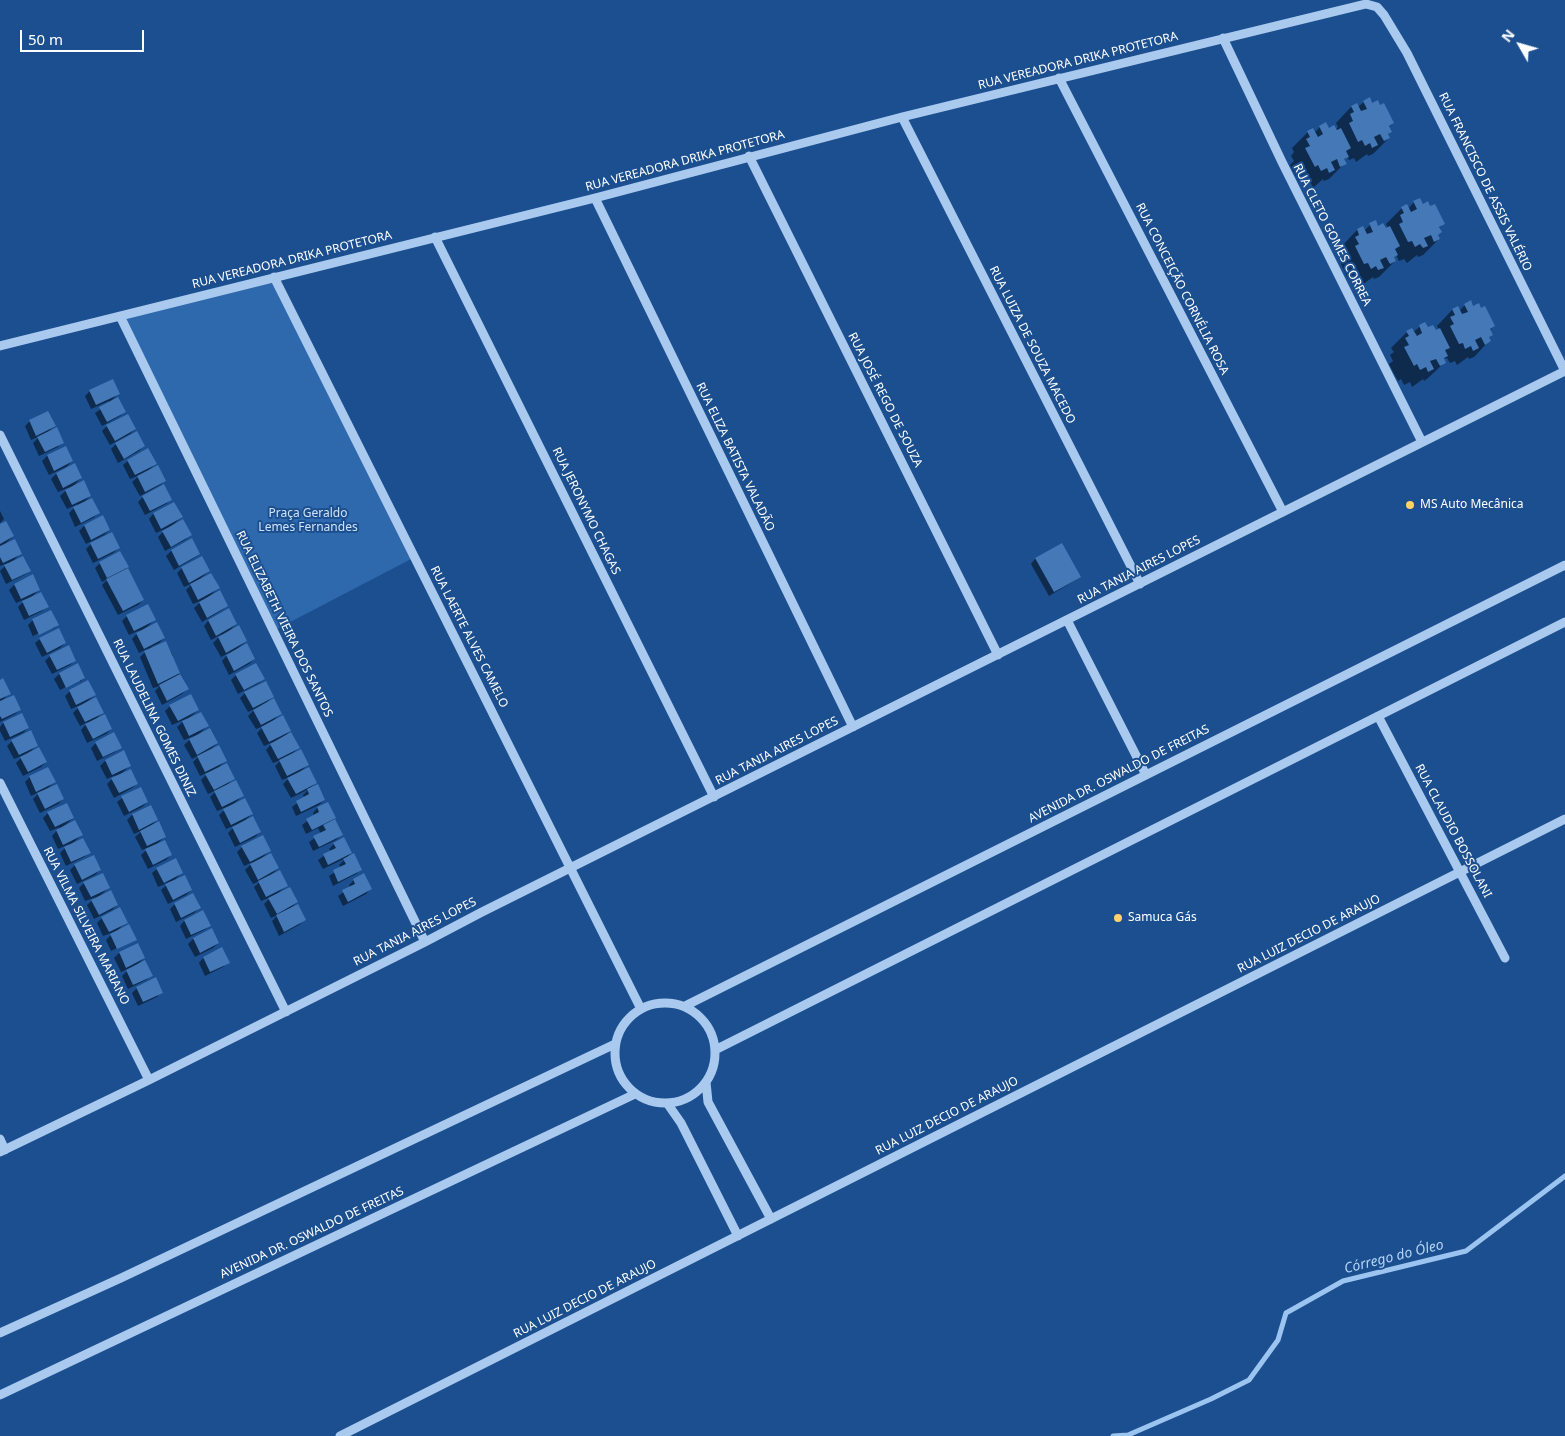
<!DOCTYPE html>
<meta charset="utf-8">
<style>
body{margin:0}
#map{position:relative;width:1565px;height:1436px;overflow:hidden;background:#1b4f8f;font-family:"Noto Sans",sans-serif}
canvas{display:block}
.north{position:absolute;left:1495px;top:20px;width:50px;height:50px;-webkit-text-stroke:4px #1b4f8f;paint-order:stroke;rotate:308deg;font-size:14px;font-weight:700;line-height:20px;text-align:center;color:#fff}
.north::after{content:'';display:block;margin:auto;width:18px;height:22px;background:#fff;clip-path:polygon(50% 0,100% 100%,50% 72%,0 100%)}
.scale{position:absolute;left:20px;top:30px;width:124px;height:22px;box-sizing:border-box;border:2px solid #fff;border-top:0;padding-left:6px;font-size:15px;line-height:18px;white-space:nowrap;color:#fff;-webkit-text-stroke:4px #1b4f8f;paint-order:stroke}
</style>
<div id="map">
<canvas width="1565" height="1436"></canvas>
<div class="north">N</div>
<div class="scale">50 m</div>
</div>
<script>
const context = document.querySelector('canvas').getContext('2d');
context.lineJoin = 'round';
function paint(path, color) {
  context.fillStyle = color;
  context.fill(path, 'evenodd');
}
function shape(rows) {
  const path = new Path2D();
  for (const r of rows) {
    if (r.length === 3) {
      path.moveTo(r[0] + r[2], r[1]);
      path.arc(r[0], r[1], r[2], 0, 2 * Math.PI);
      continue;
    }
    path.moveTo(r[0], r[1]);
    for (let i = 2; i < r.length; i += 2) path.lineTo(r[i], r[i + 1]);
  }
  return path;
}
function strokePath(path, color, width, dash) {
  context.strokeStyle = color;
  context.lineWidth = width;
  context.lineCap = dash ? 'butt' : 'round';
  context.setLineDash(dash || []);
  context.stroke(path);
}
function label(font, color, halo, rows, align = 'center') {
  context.font = font + ' "Noto Sans",sans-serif';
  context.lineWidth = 4;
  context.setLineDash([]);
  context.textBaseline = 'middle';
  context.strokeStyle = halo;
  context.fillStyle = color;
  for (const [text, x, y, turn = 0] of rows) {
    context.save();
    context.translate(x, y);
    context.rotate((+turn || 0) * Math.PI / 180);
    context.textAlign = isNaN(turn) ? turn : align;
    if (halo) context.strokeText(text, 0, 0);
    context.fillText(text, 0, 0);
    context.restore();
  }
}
paint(shape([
 [274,277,415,557,273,631,120,316]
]), '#2e69ad');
paint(shape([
 [1364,102,1372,105,1393,123,1389,127,1391,132,1387,135,1389,138,1373,154,1368,156,1367,154,1356,162,1354,158,1349,160,1347,157,1343,160,1345,163,1329,179,1324,181,1323,179,1313,188,1311,183,1305,186,1302,180,1299,182,1290,165,1294,161,1291,156,1294,152,1292,148,1308,132,1314,133,1320,127,1335,130,1338,127,1336,123,1351,107,1356,105,1358,107],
 [1414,202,1422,205,1443,224,1439,228,1441,232,1437,236,1439,239,1423,255,1418,257,1417,255,1407,263,1404,259,1399,261,1396,255,1393,258,1395,261,1379,277,1374,279,1373,277,1362,285,1360,281,1355,284,1352,278,1348,279,1340,262,1343,259,1340,254,1344,250,1342,246,1357,230,1362,228,1364,231,1370,225,1385,230,1388,228,1386,224,1402,208,1408,209],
 [1465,305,1473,308,1494,326,1490,330,1488,338,1489,341,1474,357,1469,359,1468,357,1457,365,1455,361,1450,363,1447,358,1443,359,1444,363,1428,378,1424,381,1423,379,1412,387,1410,382,1404,385,1401,379,1398,381,1389,364,1393,361,1390,355,1394,352,1391,348,1407,332,1413,332,1425,323,1427,329,1435,331,1439,330,1437,326,1452,310,1457,308,1459,311],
 [90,391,118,394,110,402,125,411,120,416,102,426,95,413,110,403,109,401,91,409,85,396],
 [30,421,54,426,47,433,62,442,58,447,39,456,33,443,40,436,31,440,25,426],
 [107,426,135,429,130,434,110,445,102,431],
 [116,444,143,446,139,451,118,463,111,449],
 [65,447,72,461,66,467,49,475,42,461,47,456],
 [128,461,155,464,148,471,165,480,160,485,140,496,132,482,140,475,130,479,123,465],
 [56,474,81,478,72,487,90,496,82,504,98,513,93,518,75,527,69,513,78,504,67,509,60,496,70,487,58,492,51,479],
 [143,497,171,499,166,504,145,515,138,502],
 [174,503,181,517,172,526,190,535,185,540,165,551,158,537,167,528,156,533,149,519,153,514],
 [0,511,4,519,0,523],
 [0,526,13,536,4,545,21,553,12,562,29,571,24,575,6,584,0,571,8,563,0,566],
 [84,526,109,530,104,535,86,544,79,531],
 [191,540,199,554,194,558,174,570,166,556,171,551],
 [91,544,118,548,113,553,93,563,86,549],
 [1061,545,1079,577,1074,581,1049,596,1031,564,1035,559],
 [120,552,143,600,138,605,118,615,102,585,108,579,102,582,95,568,100,563],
 [182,568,209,571,201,578,218,588,210,596,227,605,222,610,202,622,194,608,203,600,193,604,186,590,193,583,184,587,177,573],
 [32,576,39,589,31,598,47,606,42,611,24,620,18,607,26,599,16,603,9,590,14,585],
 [50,611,57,625,53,629,53,626,33,636,34,639,52,630,34,639,28,625,33,620],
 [127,616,154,620,145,629,164,638,159,643,151,647,152,649,166,642,173,656,171,658,187,689,182,694,162,705,155,691,160,686,153,688,140,657,149,648,139,653,132,639,140,630,129,635,122,621],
 [208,621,236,624,227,633,246,641,238,648,254,659,249,664,229,675,222,661,229,653,221,657,213,643,222,634,211,640,204,626],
 [40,639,65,643,60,648,42,657,35,643],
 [50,656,75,660,70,665,52,674,45,661],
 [59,674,84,678,80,682,80,680,60,690,61,692,79,683,61,692,54,679],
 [236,675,263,678,259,683,238,694,231,680],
 [0,681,9,693,1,702,20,710,15,714,0,722],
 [70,691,94,695,86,703,103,712,95,720,111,729,106,734,87,743,81,730,88,722,80,726,73,713,81,705,71,709,65,696],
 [245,693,273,696,266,703,281,713,273,721,290,731,283,738,298,748,291,755,307,765,300,772,316,782,309,789,324,800,319,805,296,816,292,807,304,798,303,795,309,789,291,798,283,784,290,777,282,780,275,766,281,760,273,763,266,750,273,742,264,746,257,733,264,726,256,729,248,716,255,709,248,712,240,698],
 [170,706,198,710,188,719,207,726,199,734,217,743,210,750,225,761,217,769,234,778,226,786,242,796,233,805,252,814,243,822,260,832,255,837,235,847,228,833,236,825,226,829,219,815,229,806,217,811,210,797,217,790,208,794,201,780,209,772,200,776,193,762,200,755,192,759,184,745,194,736,184,740,177,727,186,719,172,725,165,711],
 [22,714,28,728,23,733,5,741,0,731,0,727,3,723],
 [12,741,37,745,29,753,46,762,41,767,23,776,16,763,24,755,14,759,7,746],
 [96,743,120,747,115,752,97,761,91,748],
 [123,752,130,765,121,774,137,784,132,788,114,798,107,784,116,775,107,779,100,766,105,761],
 [30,777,54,782,46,790,63,799,58,804,40,813,33,799,41,791,31,796,25,782],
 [122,798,147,802,142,807,124,816,117,802],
 [327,804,341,835,336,840,313,851,309,842,321,834,318,828,306,834,302,825,314,816,313,813,317,808],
 [150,806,157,820,150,827,165,836,156,845,171,855,166,860,148,869,141,855,150,847,142,850,135,837,143,830,134,834,127,820,132,815],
 [48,813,73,818,64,826,81,835,72,844,89,853,84,857,66,866,60,853,69,844,58,849,52,836,60,827,50,831,43,818],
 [334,844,351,853,346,858,323,869,318,860,331,851,329,849],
 [242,847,269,851,262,858,278,868,271,875,286,886,278,893,297,902,290,909,304,920,299,925,279,936,272,921,278,915,271,918,264,904,271,897,261,901,254,887,262,880,253,884,245,870,253,862,244,866,237,852],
 [344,860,361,869,356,874,333,886,329,876,341,868,339,865],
 [75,865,100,870,95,875,77,884,70,870],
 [157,869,181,873,173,882,191,890,186,895,168,904,161,890,170,882,158,887,152,873],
 [354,880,370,889,366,894,343,906,338,896,350,888,349,885],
 [84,883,108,888,100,896,117,905,112,910,94,919,87,905,96,897,85,901,79,888],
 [175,904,199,908,194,913,176,922,170,909],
 [203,912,209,926,204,930,186,939,180,926,184,921],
 [102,918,126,922,118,930,135,939,131,943,131,941,111,951,112,953,130,944,112,953,106,940,114,932,103,936,97,923],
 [193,939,218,943,213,948,195,957,188,944],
 [137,944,144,958,136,966,151,975,146,980,128,989,122,976,130,968,121,972,114,958,119,953],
 [203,958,228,962,223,967,205,976,199,963],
 [137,988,161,992,157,997,138,1006,132,993]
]), '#0007');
strokePath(shape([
 [1113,1436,1128,1435,1211,1399,1249,1380,1278,1340,1286,1313,1343,1281,1466,1251,1565,1176]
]), '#9cc4f0', 5);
paint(shape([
 [1370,97,1372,103,1378,100,1380,105,1384,103,1394,123,1389,126,1392,132,1388,134,1390,138,1384,141,1380,134,1374,137,1378,145,1372,148,1370,143,1365,146,1362,140,1358,142,1349,123,1353,121,1350,114,1354,112,1351,106,1357,103,1361,111,1367,109,1363,101],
 [1326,122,1329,128,1334,125,1337,130,1341,128,1351,148,1346,151,1349,157,1344,159,1347,164,1340,167,1337,159,1331,162,1335,170,1329,173,1327,168,1321,171,1318,165,1315,167,1305,148,1310,146,1306,139,1310,137,1307,131,1313,128,1318,137,1323,134,1319,126],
 [1420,198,1423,204,1428,201,1430,206,1435,204,1445,224,1439,227,1442,232,1438,235,1440,239,1434,242,1431,235,1424,238,1428,246,1423,248,1420,244,1415,247,1412,241,1408,242,1399,224,1403,222,1400,215,1404,213,1401,207,1407,204,1411,212,1417,209,1413,201],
 [1376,220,1378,226,1383,223,1386,228,1390,226,1400,246,1395,249,1398,255,1394,257,1396,261,1390,264,1386,257,1380,260,1384,268,1378,270,1376,266,1371,269,1368,263,1364,264,1355,246,1359,244,1355,237,1359,235,1357,229,1363,226,1367,234,1373,232,1369,223],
 [1471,300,1473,306,1479,303,1481,308,1485,306,1495,326,1490,329,1493,335,1489,337,1491,341,1485,345,1481,337,1475,340,1479,348,1473,351,1471,346,1465,349,1463,343,1459,344,1450,326,1454,324,1450,317,1455,315,1452,309,1458,306,1462,314,1468,312,1464,304],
 [1425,322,1428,327,1433,325,1436,330,1440,328,1450,348,1445,350,1448,356,1444,358,1446,363,1440,366,1436,359,1430,361,1434,369,1428,372,1426,367,1420,370,1417,364,1414,366,1404,347,1409,345,1405,338,1409,336,1406,331,1412,328,1417,336,1422,333,1419,325],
 [113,379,120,394,96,405,89,390],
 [118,397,126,412,107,422,99,407],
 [48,411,56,426,36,436,29,420],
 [128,414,136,429,115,441,106,425],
 [57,427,64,443,45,452,37,437],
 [137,431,145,446,124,459,115,443],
 [66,446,73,461,54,471,47,455],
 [148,448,157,464,135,475,127,460],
 [75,463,82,478,63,488,56,473],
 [158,465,166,481,145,492,137,476],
 [84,480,91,496,72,505,65,490],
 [164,484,172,500,150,511,142,496],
 [92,498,100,513,81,523,73,507],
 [174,502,183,517,161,529,153,513],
 [103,515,110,530,91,540,84,525],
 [183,519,192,535,171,547,162,531],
 [6,521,14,536,0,544,0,524],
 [112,532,120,548,98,559,90,543],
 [192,538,200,554,179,566,171,550],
 [15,539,22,554,3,563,0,557,0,546],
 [1062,543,1081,577,1054,592,1035,558],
 [120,551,129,567,107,578,99,562],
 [23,556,31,571,12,580,4,565],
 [202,556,210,571,189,583,181,567],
 [128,568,144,600,123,611,106,579],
 [211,573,220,588,198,600,190,584],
 [33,574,40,590,21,599,14,584],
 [220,590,228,606,207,618,199,602],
 [41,592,49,607,29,616,22,601],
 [148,604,156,620,134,631,126,615],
 [229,608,237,624,216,636,208,620],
 [51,610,59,625,39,635,32,619],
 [157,622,165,638,144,649,136,633],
 [239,625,247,641,226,653,218,637],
 [59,628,66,643,47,653,39,638],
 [166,641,180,673,158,684,144,651],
 [247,643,255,659,234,671,226,655],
 [69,645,76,661,57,670,49,655],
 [78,663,85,678,66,688,59,673],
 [256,663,265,679,244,690,235,674],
 [180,674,189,689,167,701,159,685],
 [3,678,11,694,0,699,0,680],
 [88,680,96,695,76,705,69,690],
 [266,681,274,697,253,708,244,692],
 [191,694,199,710,178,721,169,705],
 [14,695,21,710,2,719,0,716,0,701],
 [96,697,104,713,85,722,77,707],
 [274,698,282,714,261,725,253,710],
 [201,712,209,726,189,736,182,721],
 [22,713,29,728,10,737,3,722],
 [105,714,112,729,93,739,85,724],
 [283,715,291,731,269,742,261,727],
 [210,728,218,743,197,755,189,739],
 [31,730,38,746,19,755,11,740],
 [114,732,122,748,103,757,95,742],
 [291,732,300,748,278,759,270,744],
 [219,745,227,761,205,772,197,756],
 [39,747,47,762,28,772,20,757],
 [301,749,309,765,287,776,279,760],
 [124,750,131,766,112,775,105,760],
 [227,763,235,779,214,790,205,774],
 [48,767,56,782,36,792,29,776],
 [309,767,317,783,296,794,287,778],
 [131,769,138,784,119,793,111,778],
 [236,780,244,796,222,807,214,791],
 [57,784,64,799,45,809,37,793],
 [318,784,325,800,301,812,296,801,309,794,307,789],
 [141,787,148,802,129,812,121,796],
 [245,798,253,814,231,825,223,809],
 [328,802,336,818,312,830,306,819,319,812,317,807],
 [67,803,74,818,55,827,47,812],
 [151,805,158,820,139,830,132,814],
 [253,816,261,832,240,843,232,827],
 [335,819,343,835,319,847,313,836,326,830,323,825],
 [75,820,83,835,63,845,56,830],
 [159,821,166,837,147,846,140,831],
 [263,835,271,851,250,862,241,846],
 [344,837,352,853,328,865,323,854,336,848,333,843],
 [83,838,91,853,71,862,64,847],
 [165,840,172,855,153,865,145,849],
 [271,853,279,868,258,880,250,864],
 [354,853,362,870,338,882,333,870,346,864,343,859],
 [94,855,101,870,82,880,74,864],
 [176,858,183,873,164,883,156,868],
 [280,870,288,886,266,897,258,881],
 [103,873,110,888,91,897,83,882],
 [364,873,372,889,348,902,342,890,355,884,353,879],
 [185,875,192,890,173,900,165,884],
 [290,887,298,902,277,914,268,898],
 [111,890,118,905,99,915,91,900],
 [193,893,201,908,181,918,174,903],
 [298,904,306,920,284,932,276,915],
 [120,907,128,923,109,932,101,917],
 [203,910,211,926,191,935,184,920],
 [129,924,137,940,117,949,110,934],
 [212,928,219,943,200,953,193,938],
 [138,943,145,958,126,968,119,952],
 [222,947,230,963,210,972,203,957],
 [145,960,153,976,133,985,126,970],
 [156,977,163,993,143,1002,136,987]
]), '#4478b7');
strokePath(shape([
 [1223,38,1282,162,1422,442],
 [1059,78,1283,512],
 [902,117,1140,584],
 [749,156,998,655],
 [595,198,853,727],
 [435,237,714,797],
 [274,277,641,1009],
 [120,316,425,942],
 [0,346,595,198,902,117,1366,4,1377,7,1384,15,1407,53,1565,371],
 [0,435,286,1012],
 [1067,620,1146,775],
 [1378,716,1505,958],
 [0,783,149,1080],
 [665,1053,50],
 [685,1006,1565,565],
 [715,1050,1565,622],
 [706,1082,708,1102,771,1219],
 [667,1103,681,1123,738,1236],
 [0,1139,5,1150],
 [0,1152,149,1080,425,942,482,912,1565,371],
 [0,1333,121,1278,615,1044],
 [0,1395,635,1094],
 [340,1436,1565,819]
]), '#a9c9ee', 9);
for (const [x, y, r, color] of [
 [1410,505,5,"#ffd166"],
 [1118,918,5,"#ffd166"]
]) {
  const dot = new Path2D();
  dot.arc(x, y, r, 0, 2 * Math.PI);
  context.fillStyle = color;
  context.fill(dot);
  strokePath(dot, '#1b4f8f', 2);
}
label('12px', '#fff', '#1b4f8f', [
 ["RUA VEREADORA DRIKA PROTETORA",1078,61,-14],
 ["RUA VEREADORA DRIKA PROTETORA",685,161,-15],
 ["RUA FRANCISCO DE ASSIS VALÉRIO",1485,182,64],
 ["RUA CLETO GOMES CORREA",1332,235,63],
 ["RUA VEREADORA DRIKA PROTETORA",292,260,-14],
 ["RUA CONCEIÇÃO CORNÉLIA ROSA",1182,289,63],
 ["RUA LUIZA DE SOUZA MACEDO",1032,345,63],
 ["RUA JOSÉ REGO DE SOUZA",885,400,63],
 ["RUA ELIZA BATISTA VALADÃO",735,457,64],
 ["RUA JERONYMO CHAGAS",586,511,64],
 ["RUA TANIA AIRES LOPES",1139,570,-27],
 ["RUA ELIZABETH VIEIRA DOS SANTOS",284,624,64],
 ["RUA LAERTE ALVES CAMELO",469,637,63],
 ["RUA LAUDELINA GOMES DINIZ",154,718,64],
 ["RUA TANIA AIRES LOPES",777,751,-27],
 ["AVENIDA DR. OSWALDO DE FREITAS",1119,774,-27],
 ["RUA CLAUDIO BOSSOLANI",1453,831,62],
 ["RUA VILMA SILVEIRA MARIANO",86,926,63],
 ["RUA TANIA AIRES LOPES",415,932,-27],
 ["RUA LUIZ DECIO DE ARAUJO",1309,934,-27],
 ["RUA LUIZ DECIO DE ARAUJO",947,1116,-27],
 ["AVENIDA DR. OSWALDO DE FREITAS",312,1233,-25],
 ["RUA LUIZ DECIO DE ARAUJO",585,1299,-27]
]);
label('12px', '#fff', '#1b4f8f', [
 ["MS Auto Mecânica",1420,505],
 ["Samuca Gás",1128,918]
], 'left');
label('12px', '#cfe3fa', '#1b4f8f', [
 ["Praça Geraldo",308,514],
 ["Lemes Fernandes",308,528]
]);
label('italic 14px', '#b5d3f5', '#1b4f8f', [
 ["Córrego do Óleo",1394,1257,-14]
]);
</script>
